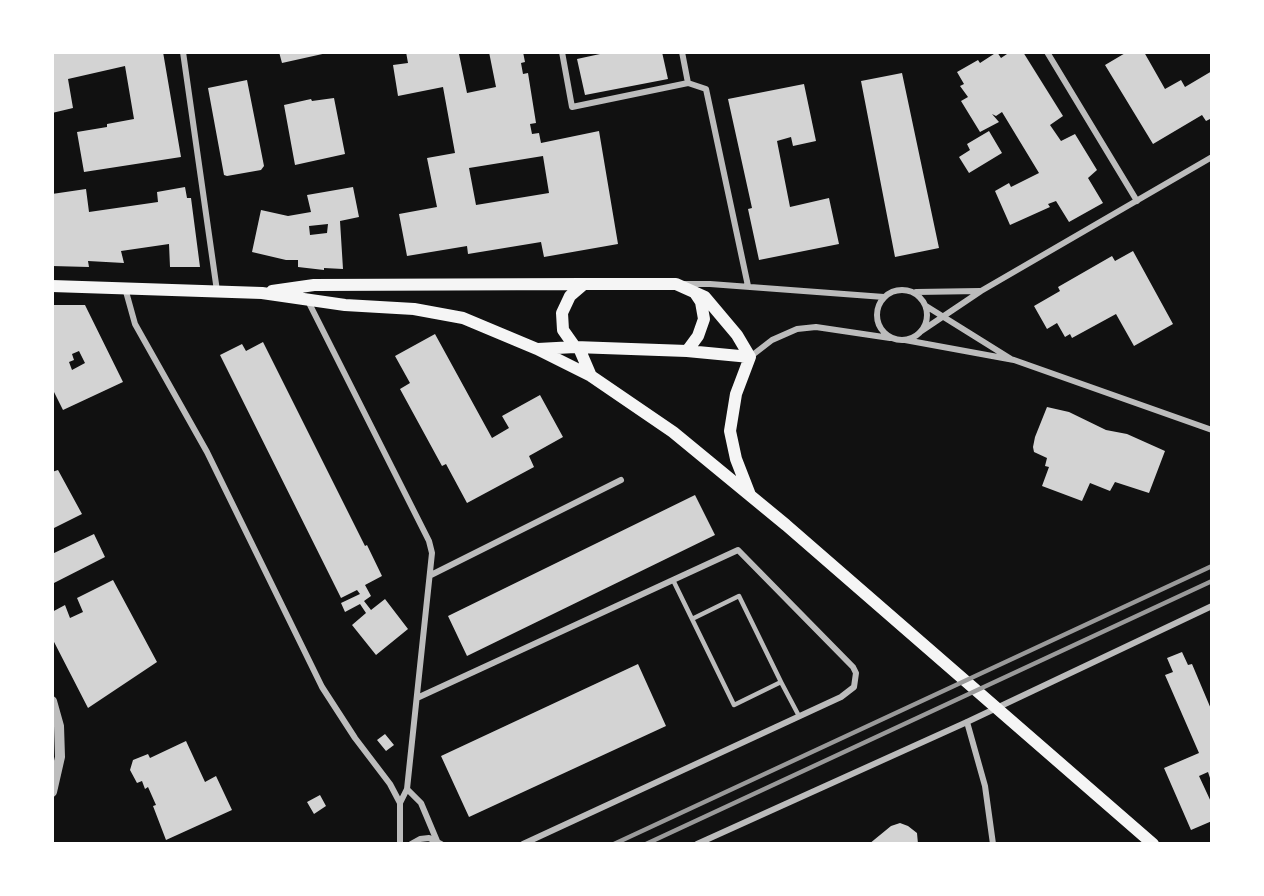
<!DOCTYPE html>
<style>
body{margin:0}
#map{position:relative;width:1264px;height:896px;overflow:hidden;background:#111;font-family:Mulish,sans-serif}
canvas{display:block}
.frame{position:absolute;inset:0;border:54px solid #fff;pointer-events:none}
</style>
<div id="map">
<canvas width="1264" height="896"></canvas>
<div class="frame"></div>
</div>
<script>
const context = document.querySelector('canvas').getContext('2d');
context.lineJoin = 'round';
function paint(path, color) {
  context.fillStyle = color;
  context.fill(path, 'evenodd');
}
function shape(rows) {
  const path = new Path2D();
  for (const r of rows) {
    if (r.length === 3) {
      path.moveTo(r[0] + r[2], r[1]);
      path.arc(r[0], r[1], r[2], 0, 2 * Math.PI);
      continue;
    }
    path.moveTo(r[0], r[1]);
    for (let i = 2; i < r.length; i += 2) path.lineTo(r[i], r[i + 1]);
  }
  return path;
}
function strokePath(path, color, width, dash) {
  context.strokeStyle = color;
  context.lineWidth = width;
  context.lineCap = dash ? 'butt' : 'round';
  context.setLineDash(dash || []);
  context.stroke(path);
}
paint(shape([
 [52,52,163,52,181,157,84,172,77,132,107,127,107,124,134,119,125,66,68,79,73,108,52,113],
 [279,52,327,52,327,53,282,63],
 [406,52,464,52,459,54,467,93,496,87,489,52,523,52,525,62,521,63,523,74,528,73,536,123,530,124,532,134,539,133,541,143,599,131,618,244,544,257,541,242,468,254,467,246,407,256,399,214,437,207,427,158,455,153,443,87,398,96,393,65,408,63],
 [543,156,549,193,476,205,469,168],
 [599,52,662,52,668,79,585,95,577,59,600,54],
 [997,52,1001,58,1010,52,1023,52,1063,116,1050,125,1061,141,1075,134,1097,170,1088,178,1103,203,1069,222,1056,201,1048,204,1050,207,1010,225,995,191,1009,183,1011,187,1039,173,1002,112,996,116,992,114,999,122,980,132,961,101,968,97,960,86,964,84,957,72,978,60,980,63],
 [1127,52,1144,52,1165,89,1181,80,1185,87,1212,71,1212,118,1206,121,1202,115,1153,144,1105,65],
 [902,73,939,248,895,257,861,81],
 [247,80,264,166,261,170,227,176,224,175,208,88],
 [804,84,816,141,793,146,791,137,777,141,790,207,829,198,839,244,759,260,748,209,752,208,728,99],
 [334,98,345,154,295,165,284,105,311,99,312,101],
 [989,131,1002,153,969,173,959,157,970,150,967,144],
 [185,187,187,198,191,198,200,267,170,267,169,244,121,251,124,263,88,261,89,267,52,266,52,194,86,189,89,212,158,202,157,192],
 [353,187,359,217,340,221,343,269,324,268,324,270,298,267,298,260,286,260,252,252,261,210,288,216,311,212,307,195],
 [328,224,327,233,310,235,309,226],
 [1133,251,1173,324,1134,346,1116,314,1072,338,1070,334,1065,337,1057,323,1047,329,1034,306,1060,291,1058,287,1112,256,1115,261],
 [52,305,85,305,123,382,63,410,52,388],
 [79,351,85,363,72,370,69,362,74,360,72,354],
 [435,334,492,438,509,428,502,416,540,395,563,437,529,456,534,467,467,503,446,464,442,466,400,389,410,383,395,356],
 [263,342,365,546,367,545,382,576,365,585,371,596,364,601,371,610,385,599,408,629,376,655,352,625,366,613,360,604,345,612,341,603,360,594,357,590,341,598,220,355,242,344,246,351],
 [1047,407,1069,412,1106,430,1127,434,1165,451,1149,493,1115,482,1110,491,1090,483,1082,501,1042,486,1049,467,1045,466,1047,458,1034,452,1033,447,1035,437],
 [58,470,82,514,52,529,52,472],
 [695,495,715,535,467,656,448,616],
 [94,534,105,557,52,584,52,554],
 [113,580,157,662,88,708,52,638,52,612,65,605,70,618,83,612,77,598],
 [1182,652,1188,665,1192,664,1211,709,1211,781,1208,772,1199,776,1212,804,1212,821,1191,830,1164,768,1199,753,1165,675,1173,672,1167,658],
 [638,664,666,726,469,817,441,756],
 [385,734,394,745,386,751,377,740],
 [186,741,205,782,216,776,232,810,166,840,153,806,156,805,148,787,145,789,142,781,137,783,130,770,133,760,148,754,150,758],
 [320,795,326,806,314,814,307,802],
 [900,823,908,826,917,833,918,844,869,844,891,826]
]), '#d3d3d3');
strokePath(shape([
 [673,580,734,705,781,682,799,716],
 [692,619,739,596,781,682]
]), '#bcbcbc', 4.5);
strokePath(shape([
 [183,52,217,291],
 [562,52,572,107,688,83],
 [682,52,688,83],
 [1047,52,1137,201],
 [688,83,706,89,748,286],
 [684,284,710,284,884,297],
 [125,288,135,324,207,452,322,687,355,738,390,784,400,803],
 [902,315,25],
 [916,292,980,291],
 [308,301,429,541,432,553,407,789,400,803,400,844],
 [926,306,1011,359],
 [920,332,981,291,1212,157],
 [905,340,1014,360,1212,430],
 [750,357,772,340,797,329,816,327,890,338],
 [431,575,621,480],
 [417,698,738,550,853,667,856,673,854,687,841,697,523,844],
 [967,722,985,786,993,844],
 [407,789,421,803,437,841],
 [411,844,420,839,429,838,441,844],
 [697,844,967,722,1212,606]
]), '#bcbcbc', 6);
strokePath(shape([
 [52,701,59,726,60,757,52,792]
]), '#bcbcbc', 10);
strokePath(shape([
 [52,286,262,293,345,305,414,309,463,318,537,349,591,376],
 [272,291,314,285,584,284],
 [575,347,563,330,562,313,570,296,584,284,676,284,705,297,737,335,750,357],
 [579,348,591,376,673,432,786,525,1153,844],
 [538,349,575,347,687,351,750,357],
 [687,351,698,336,704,319,701,302,695,293],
 [750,357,736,394,730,431,736,459,750,495]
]), '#f5f5f5', 12);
strokePath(shape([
 [614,844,1212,566],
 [646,844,1212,581]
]), '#9a9a9a', 4.5);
</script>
